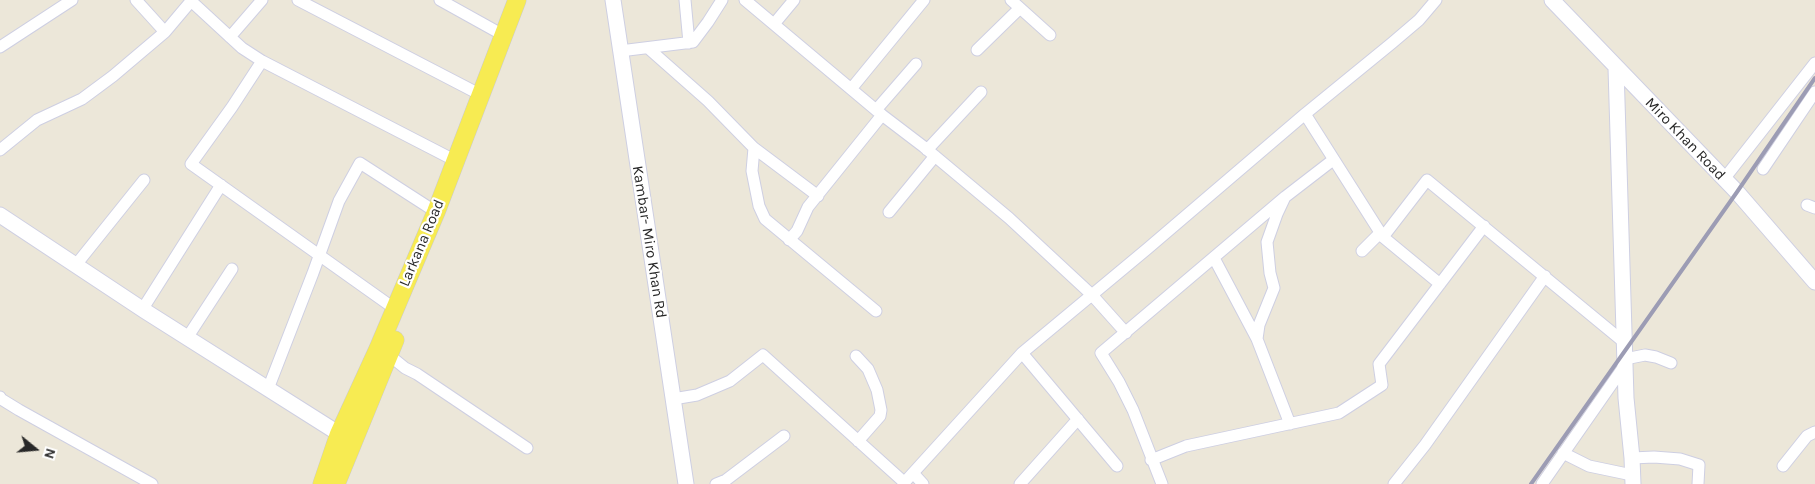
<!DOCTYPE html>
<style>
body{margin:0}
#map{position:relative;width:1815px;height:484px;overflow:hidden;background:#ece7d9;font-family:Karla,sans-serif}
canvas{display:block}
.north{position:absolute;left:10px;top:424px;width:50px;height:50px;-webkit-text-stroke:4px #fff;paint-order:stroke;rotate:107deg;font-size:14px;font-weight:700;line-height:20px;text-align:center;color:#282828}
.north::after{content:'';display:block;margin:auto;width:18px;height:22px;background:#282828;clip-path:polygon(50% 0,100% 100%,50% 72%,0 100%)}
</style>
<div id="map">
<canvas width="1815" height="484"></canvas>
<div class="north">N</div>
</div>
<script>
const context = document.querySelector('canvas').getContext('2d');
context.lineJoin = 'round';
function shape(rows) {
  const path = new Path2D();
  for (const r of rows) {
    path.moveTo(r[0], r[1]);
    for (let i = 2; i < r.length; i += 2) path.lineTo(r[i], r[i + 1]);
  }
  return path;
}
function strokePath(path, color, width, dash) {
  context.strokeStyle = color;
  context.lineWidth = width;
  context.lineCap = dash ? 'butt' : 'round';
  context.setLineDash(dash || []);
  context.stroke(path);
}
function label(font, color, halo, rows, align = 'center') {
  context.font = font + ' Karla,sans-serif';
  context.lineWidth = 4.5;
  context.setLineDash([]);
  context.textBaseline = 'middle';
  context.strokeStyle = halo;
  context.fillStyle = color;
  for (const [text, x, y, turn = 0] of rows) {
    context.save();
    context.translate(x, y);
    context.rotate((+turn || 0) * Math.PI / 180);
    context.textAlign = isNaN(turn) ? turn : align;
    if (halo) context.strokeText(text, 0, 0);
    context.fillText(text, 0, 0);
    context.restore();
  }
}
const street = shape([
 [136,0,165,32],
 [298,0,481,95],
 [440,0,503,35],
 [685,0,689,43],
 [745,0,882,115,924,147,1009,218,1092,295,1126,333],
 [1011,0,1050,35],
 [191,1,242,48,262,61,456,161],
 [774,24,794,0],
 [230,37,262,0],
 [0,47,72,0],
 [648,48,708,101,754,148,818,196],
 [977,50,1020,8],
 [620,51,693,42,708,22,722,0],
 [262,61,232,107,191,164,395,309],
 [851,89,924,0],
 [876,110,916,64],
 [1305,114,1383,237,1440,284],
 [754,148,752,171,759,206,765,219,876,311],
 [0,150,37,120,82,99,113,76,165,32,192,0],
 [927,150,981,92],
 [1763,169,1815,92],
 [1724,179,1815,63],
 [1807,205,1815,208],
 [889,212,935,156],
 [1383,237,1427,180,1625,343],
 [789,240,797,231,808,207,882,115],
 [1362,251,1380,233],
 [1214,258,1257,339],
 [75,266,144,180],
 [142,310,221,185],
 [187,338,232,269],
 [1022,353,1117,466],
 [389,355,405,368,417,374,527,448],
 [856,356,868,369,877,390,881,410,880,416,858,441],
 [1625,359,1645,355,1656,357,1671,363],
 [268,389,313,273,339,201,360,163,436,212],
 [0,397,1,399,19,410,152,484],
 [673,399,697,395,730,381,763,355,905,483],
 [1290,424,1257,339,1259,325,1274,288,1270,273,1267,242,1277,214,1285,197,1333,160],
 [1563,453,1589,466,1632,475],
 [1632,458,1654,457,1680,459,1699,465,1698,484],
 [1151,460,1186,446,1339,413,1382,385,1379,364,1484,226],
 [1783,466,1807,436,1815,432],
 [913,473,923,484],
 [716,484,726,480,784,436],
 [903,484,1022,353,1147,249,1305,114,1392,43,1419,20,1436,0],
 [1020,484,1078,419],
 [1162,484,1133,410,1119,382,1101,353,1285,197],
 [1394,484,1425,445,1545,276],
 [1542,484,1625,365]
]);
const secondary = shape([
 [613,0,686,484],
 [1552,0,1737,192,1815,282],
 [1616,68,1626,398,1632,458,1633,484],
 [0,215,145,311,349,440]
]);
const primary = shape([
 [322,484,339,434,378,349,436,212,517,0],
 [336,484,395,340]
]);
strokePath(street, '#cecfe2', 13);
strokePath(secondary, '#cecfe2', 17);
strokePath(primary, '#cbcbcb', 19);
strokePath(street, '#fff', 11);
strokePath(secondary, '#fff', 15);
strokePath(primary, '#f7eb52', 18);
strokePath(shape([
 [1531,484,1737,192,1815,78]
]), '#9c9cb4', 4);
label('15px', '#282828', '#fff', [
 ["Miro Khan Road",1685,139,46],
 ["Kambar- Miro Khan Rd",649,242,81],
 ["Larkana Road",422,243,-67]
]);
</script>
